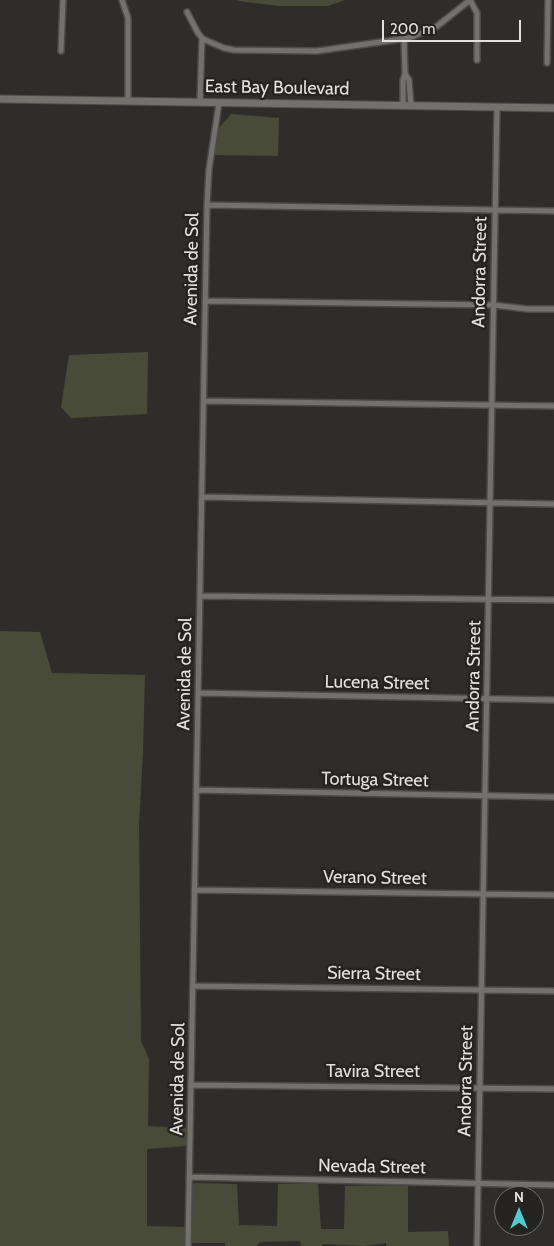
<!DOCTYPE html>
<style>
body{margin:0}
#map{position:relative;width:554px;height:1246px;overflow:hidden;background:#2f2d2a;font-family:Cabin,sans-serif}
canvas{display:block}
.north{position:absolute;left:494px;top:1186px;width:50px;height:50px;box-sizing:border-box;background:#262420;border:1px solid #71706c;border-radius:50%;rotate:0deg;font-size:14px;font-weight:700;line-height:20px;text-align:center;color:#e2e1df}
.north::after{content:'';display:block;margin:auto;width:18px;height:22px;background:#52cdcf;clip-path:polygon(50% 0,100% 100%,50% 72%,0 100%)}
.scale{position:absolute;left:382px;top:20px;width:139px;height:22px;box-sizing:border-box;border:2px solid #e2e1df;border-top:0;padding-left:6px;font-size:15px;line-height:18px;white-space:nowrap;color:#e2e1df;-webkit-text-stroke:4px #262420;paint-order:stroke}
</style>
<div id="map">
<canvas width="554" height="1246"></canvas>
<div class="north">N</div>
<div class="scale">200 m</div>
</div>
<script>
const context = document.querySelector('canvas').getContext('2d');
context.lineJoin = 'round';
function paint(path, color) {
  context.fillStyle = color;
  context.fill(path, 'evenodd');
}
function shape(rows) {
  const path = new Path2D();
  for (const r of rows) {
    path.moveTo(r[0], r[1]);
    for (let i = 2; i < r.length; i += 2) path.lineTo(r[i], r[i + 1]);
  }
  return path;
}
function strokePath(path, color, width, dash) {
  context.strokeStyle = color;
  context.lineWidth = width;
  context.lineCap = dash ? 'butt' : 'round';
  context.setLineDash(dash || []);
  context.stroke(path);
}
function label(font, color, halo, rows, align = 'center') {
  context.font = font + ' Cabin,sans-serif';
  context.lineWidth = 5;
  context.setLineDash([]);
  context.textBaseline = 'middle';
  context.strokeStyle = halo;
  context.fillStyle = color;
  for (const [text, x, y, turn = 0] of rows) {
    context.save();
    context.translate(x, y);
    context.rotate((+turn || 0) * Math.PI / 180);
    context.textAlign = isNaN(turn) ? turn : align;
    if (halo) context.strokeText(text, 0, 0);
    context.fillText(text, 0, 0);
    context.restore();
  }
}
paint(shape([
 [236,0,345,0,328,6,280,6,245,2],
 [231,114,279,118,278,156,213,155,217,130],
 [148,352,147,414,71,418,61,407,69,355],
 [0,631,40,632,52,673,145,675,143,752,139,824,141,1041,149,1059,148,1126,188,1128,187,1146,147,1149,147,1226,186,1227,186,1246,0,1246],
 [192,1183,237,1184,239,1225,277,1226,278,1184,318,1183,321,1229,344,1229,345,1186,408,1185,408,1232,448,1231,449,1246,386,1246,386,1243,364,1246,323,1244,322,1246,301,1246,300,1241,261,1242,256,1246,225,1246,225,1243,191,1243]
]), '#494b39');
const minor = shape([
 [122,0,128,18,128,101],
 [470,0,477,13,477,60],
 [187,12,198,33,203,39,224,48,234,50,317,51,409,38,436,27,470,0],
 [61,51,63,0],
 [547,63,548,0],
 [405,74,409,80,411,106],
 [200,102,202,38],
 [403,106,403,80,405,74,404,39],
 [207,205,554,211],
 [206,301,494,305,527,309,554,309],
 [204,401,554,406],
 [202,497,554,504],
 [200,596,554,600],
 [199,693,554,700],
 [196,790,554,797],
 [195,890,554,895],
 [193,986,554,991],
 [191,1085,554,1089],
 [190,1177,554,1185],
 [188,1246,207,205,209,169,219,103],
 [477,1246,497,107]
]);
const secondary = shape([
 [0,99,554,108]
]);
strokePath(minor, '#4c4b48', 8);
strokePath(secondary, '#4c4b48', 9);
strokePath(minor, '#73716c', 5);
strokePath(secondary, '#73716c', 7);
label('18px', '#e2e1df', '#262420', [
 ["East Bay Boulevard",277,88,1],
 ["Avenida de Sol",192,269,-89],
 ["Andorra Street",480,272,-89],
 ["Avenida de Sol",185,674,-89],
 ["Andorra Street",474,676,-89],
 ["Lucena Street",377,683,1],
 ["Tortuga Street",375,780,1],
 ["Verano Street",375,878,1],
 ["Sierra Street",374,974,1],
 ["Tavira Street",373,1072],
 ["Avenida de Sol",178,1079,-89],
 ["Andorra Street",466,1081,-89],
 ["Nevada Street",372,1167,1]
]);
</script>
